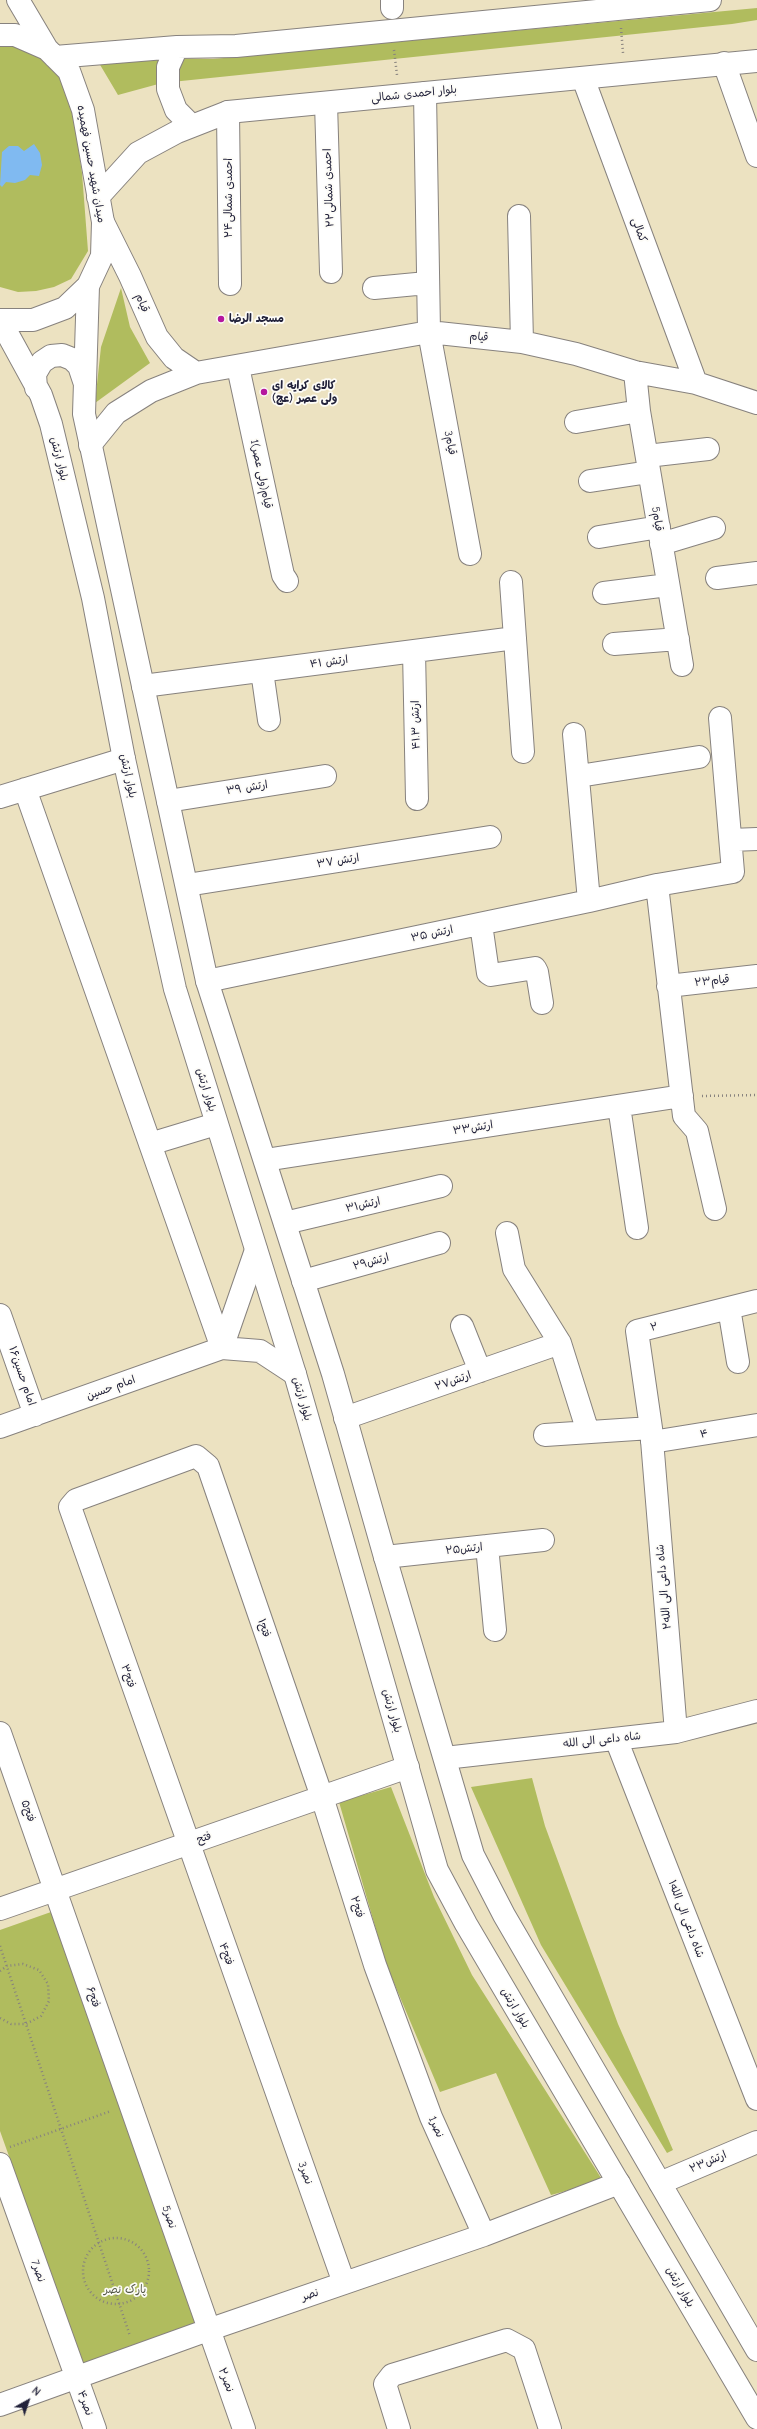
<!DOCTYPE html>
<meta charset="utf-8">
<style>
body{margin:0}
#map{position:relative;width:757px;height:2429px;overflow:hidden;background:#ece2c1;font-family:"Comic Neue",sans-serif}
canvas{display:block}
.north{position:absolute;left:8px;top:2381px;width:40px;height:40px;-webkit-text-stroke:3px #fdfcf7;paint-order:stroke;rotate:40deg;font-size:11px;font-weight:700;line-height:16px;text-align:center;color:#22223b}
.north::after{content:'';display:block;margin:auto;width:14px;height:18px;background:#22223b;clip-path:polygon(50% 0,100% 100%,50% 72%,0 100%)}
</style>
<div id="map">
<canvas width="757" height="2429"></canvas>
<div class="north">N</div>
</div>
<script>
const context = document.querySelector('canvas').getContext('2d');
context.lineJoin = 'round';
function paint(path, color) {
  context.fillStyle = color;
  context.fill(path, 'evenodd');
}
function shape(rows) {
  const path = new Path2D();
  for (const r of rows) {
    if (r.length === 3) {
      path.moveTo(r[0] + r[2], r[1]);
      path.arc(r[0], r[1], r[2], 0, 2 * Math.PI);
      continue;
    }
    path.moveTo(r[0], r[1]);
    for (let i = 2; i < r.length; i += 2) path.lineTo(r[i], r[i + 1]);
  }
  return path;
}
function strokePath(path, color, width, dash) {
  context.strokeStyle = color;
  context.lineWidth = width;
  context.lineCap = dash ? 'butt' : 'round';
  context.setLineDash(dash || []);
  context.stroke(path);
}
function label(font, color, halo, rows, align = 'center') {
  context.font = font + ' "Comic Neue","Playpen Sans Arabic",sans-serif';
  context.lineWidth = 3.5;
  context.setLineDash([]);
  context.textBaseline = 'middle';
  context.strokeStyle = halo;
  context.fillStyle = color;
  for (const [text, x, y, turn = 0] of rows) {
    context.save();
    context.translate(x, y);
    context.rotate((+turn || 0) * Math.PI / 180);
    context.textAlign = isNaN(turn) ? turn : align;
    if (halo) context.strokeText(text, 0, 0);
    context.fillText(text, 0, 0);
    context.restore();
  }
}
paint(shape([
 [757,8,757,20,732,24,162,83,118,95,96,58,213,59],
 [0,44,14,44,37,54,51,66,60,78,73,113,82,173,88,251,71,279,54,287,36,291,18,292,0,287],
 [121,288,130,327,150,363,95,403,101,347],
 [532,1778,545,1826,618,2024,673,2150,667,2153,541,1945,471,1787],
 [391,1787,434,1897,472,1975,603,2181,551,2195,496,2073,440,2092,386,1964,339,1802],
 [51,1912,208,2330,86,2372,0,2131,0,1930]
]), '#b0bc5e');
paint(shape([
 [34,144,40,153,42,165,39,176,30,175,25,180,15,183,6,182,2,187,0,185,2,152,9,146,18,146,24,151]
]), '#80baf1');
const minor = shape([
 [392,0,392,8],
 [724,63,757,156],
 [583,78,696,383],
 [425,93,429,332,470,554],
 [326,103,331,272],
 [228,112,230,284],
 [519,216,522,342],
 [103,222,130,276,157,337,174,358,196,373],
 [374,288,427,283],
 [238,367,283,575,287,581],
 [635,372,639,411,682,665],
 [576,422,639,411],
 [90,445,116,413,151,391,196,373,429,332,522,342,576,354,635,372,696,383,757,403],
 [647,456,708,449],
 [590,481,649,472],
 [599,537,659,527],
 [661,544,714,528],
 [717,578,757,573],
 [511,582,523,752],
 [604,593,668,585],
 [614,644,678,639],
 [414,651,417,799],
 [262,671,269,720],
 [143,686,515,638],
 [574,734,589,901],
 [579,776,699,757],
 [25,789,222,1348],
 [0,797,124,759],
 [168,801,325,776],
 [731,840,757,839],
 [187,885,490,837],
 [657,885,684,1116,697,1131,715,1209],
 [481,924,488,973,491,975,535,968,537,972,542,1003],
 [207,981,589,901,657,885,733,872,720,718],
 [668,986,757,976],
 [619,1106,637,1228],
 [150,1144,216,1124],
 [265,1160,682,1096],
 [285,1223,441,1186],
 [507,1233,514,1269,560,1343,588,1432],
 [303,1281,439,1243],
 [729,1308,738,1362],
 [0,1315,35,1415],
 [462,1326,480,1371],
 [222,1348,256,1250],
 [345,1418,560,1343],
 [0,1427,222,1348,260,1351,295,1374],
 [545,1435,651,1428],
 [652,1442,757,1425],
 [487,1546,495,1630],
 [385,1557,543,1540],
 [676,1732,651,1428,637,1331,757,1301],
 [0,1733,244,2429],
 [616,1739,757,2099],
 [445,1758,676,1732,757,1711],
 [0,1909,408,1767],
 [0,2164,95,2429],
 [660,2183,757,2142],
 [344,2283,70,1507,76,1500,196,1456,208,1466,322,1797,375,1965,431,2117,484,2235],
 [0,2405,208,2330,484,2235,619,2183],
 [399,2429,385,2384,392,2375,507,2340,524,2349,550,2429]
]);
const major = shape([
 [18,0,47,49],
 [0,35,15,35,47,49,69,71,83,110,103,222,102,256,88,286,65,308,33,320,0,320],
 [177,47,168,67,168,89,176,110,192,126],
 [55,57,177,47,236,46,710,0],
 [98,197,138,153,177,132,228,112,757,61],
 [88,286,84,414,207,981,333,1374,385,1557,473,1855,504,1915,757,2350],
 [0,320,41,395,51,424,93,598,124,759,175,989,295,1374,437,1870,466,1924,757,2418],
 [36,388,35,374,42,362,51,356,62,355,72,359,79,366,85,384]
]);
strokePath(minor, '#87827e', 24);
strokePath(major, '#87827e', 24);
strokePath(shape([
 [621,28,623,53],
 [394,50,397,75],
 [702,1096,757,1095],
 [0,1946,130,2336],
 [0,1971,7,1966,23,1964,39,1970,48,1984,49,2001,41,2016,26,2024,11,2024,0,2018],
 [10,2147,111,2111],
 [116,2271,33]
]), '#87827e', 2.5, [1, 3]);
strokePath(minor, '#fff', 22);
strokePath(major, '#fff', 22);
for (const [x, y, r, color] of [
 [221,319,4,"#b5179e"],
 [264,392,4,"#b5179e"]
]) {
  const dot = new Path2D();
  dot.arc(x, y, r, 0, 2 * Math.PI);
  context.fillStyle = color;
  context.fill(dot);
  strokePath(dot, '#fdfcf7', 1.5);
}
label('11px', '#22223b', '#fdfcf7', [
 ["بلوار احمدی شمالی",414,94,-6],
 ["میدان شهید حسین فهمیده",91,164,80],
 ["احمدی شمالی۲۲",329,188,-92],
 ["احمدی شمالی۲۴",229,198,-90],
 ["کمالی",639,230,70],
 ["قیام",142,303,67],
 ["قیام",479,337,5],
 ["قیام3",450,443,79],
 ["بلوار ارتش",59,459,76],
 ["قیام(ولی عصر)1",261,474,78],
 ["قیام5",657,519,81],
 ["ارتش ۴۱",329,662,-7],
 ["ارتش ۴۱.۳",416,725,-91],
 ["بلوار ارتش",128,776,78],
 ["ارتش ۳۹",247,788,-9],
 ["ارتش ۳۷",338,861,-9],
 ["ارتش ۳۵",432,934,-12],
 ["قیام۲۳",712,981,-6],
 ["بلوار ارتش",206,1090,73],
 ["ارتش۳۳",473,1128,-9],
 ["ارتش۳۱",363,1205,-13],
 ["ارتش۲۹",371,1262,-15],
 ["۲",654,1327,-14],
 ["امام حسین۱۶",22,1376,71],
 ["ارتش۲۷",453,1381,-19],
 ["امام حسین",111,1388,-20],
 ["بلوار ارتش",302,1399,74],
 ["۴",704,1434,-9],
 ["ارتش۲۵",464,1549,-6],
 ["شاه داعی الی الله۲",664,1587,-95],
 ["۱فتح",264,1628,71],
 ["۳فتح",128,1676,71],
 ["بلوار ارتش",392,1711,74],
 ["شاه داعی الی الله",602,1740,-6],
 ["۵فتح",28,1811,70],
 ["فتح",204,1838,-19],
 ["۲فتح",357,1907,73],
 ["شاه داعی الی الله۱",686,1919,69],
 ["فتح۴",226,1954,70],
 ["۶فتح",93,1997,71],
 ["بلوار ارتش",515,2008,59],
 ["1نصر",436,2127,66],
 ["ارتش۲۳",708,2162,-23],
 ["3نصر",305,2173,70],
 ["5نصر",169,2217,71],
 ["7نصر",38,2271,71],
 ["بلوار ارتش",680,2287,60],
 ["نصر",310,2295,-19],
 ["نصر۲",226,2380,70],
 ["۴نصر",85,2403,70]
]);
label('bold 11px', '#22223b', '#fdfcf7', [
 ["مسجد الرضا",229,319],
 ["کالای کرایه ای",272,386],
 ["ولی عصر (عج)",272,399]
], 'left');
label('11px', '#545847', '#fdfcf7', [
 ["پارک نصر",125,2290]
]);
</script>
